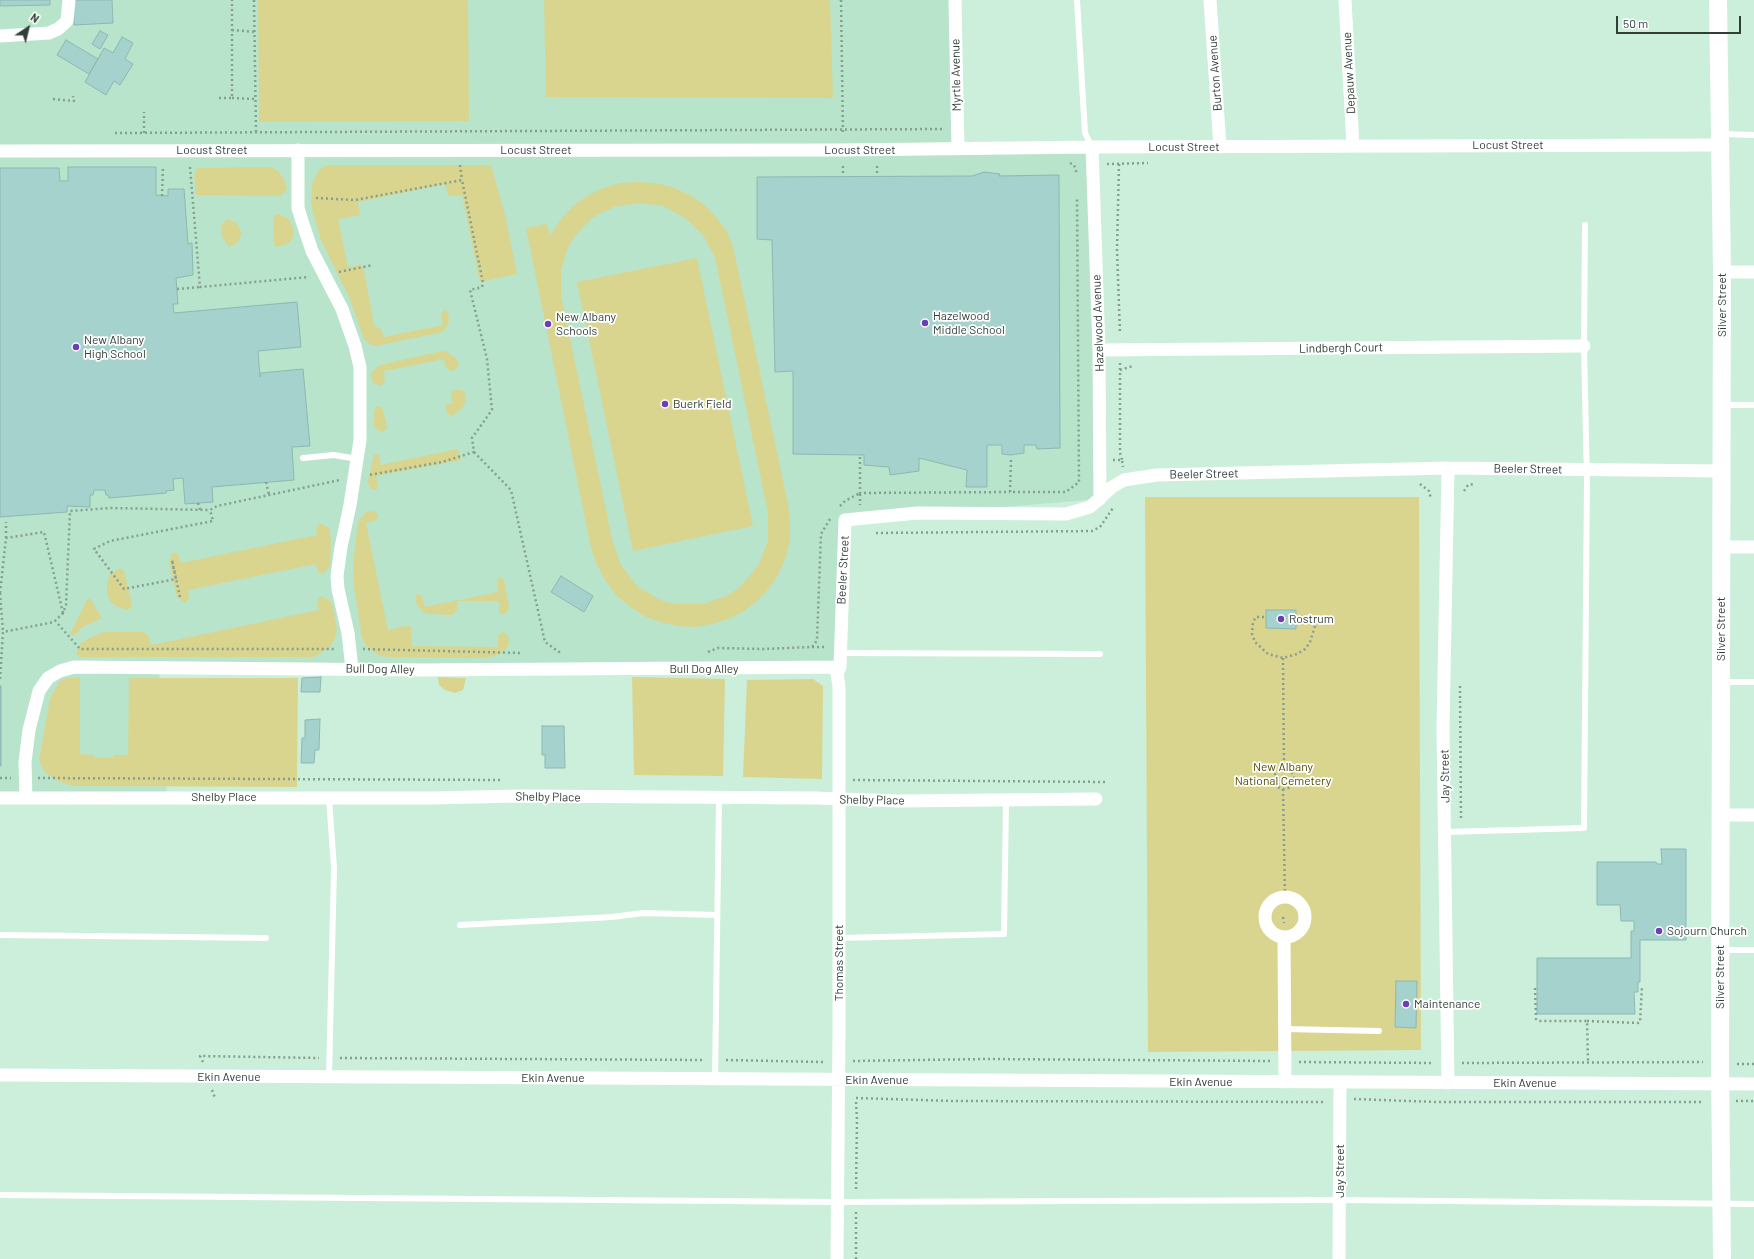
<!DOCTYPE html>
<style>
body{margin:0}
#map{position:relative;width:1754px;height:1259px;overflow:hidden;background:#cbefda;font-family:Barlow,sans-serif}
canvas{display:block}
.north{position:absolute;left:8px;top:8px;width:40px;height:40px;-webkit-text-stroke:3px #fff;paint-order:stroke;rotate:35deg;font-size:11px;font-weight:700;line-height:16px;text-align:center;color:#313f37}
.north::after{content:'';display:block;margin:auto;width:14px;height:18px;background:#313f37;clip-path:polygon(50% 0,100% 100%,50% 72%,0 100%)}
.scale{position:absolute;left:1616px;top:16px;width:125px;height:18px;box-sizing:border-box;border:2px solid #313f37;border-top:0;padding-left:5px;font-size:12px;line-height:14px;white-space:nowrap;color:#313f37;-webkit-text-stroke:3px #fff;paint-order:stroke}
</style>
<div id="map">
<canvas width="1754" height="1259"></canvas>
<div class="north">N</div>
<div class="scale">50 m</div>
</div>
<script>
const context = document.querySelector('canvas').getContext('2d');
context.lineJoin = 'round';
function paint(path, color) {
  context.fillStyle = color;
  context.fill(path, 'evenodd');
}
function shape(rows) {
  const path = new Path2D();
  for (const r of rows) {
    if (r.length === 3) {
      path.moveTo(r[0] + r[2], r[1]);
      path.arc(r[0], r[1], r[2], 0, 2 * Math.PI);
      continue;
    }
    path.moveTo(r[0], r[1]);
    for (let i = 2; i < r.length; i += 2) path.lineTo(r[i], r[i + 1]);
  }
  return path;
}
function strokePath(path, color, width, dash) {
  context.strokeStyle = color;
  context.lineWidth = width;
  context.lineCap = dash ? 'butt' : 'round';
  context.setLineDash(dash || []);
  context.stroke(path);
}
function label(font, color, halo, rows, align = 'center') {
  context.font = font + ' Barlow,sans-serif';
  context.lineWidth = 3.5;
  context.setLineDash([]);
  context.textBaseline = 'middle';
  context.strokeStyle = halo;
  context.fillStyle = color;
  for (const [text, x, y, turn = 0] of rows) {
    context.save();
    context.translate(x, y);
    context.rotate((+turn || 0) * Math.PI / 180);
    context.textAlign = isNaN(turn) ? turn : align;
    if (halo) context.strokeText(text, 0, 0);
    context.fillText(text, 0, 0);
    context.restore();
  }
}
paint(shape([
 [0,0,955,0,958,149,1092,147,1100,499,845,520,840,667,159,668,167,797,0,796]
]), '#b8e4cb');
paint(shape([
 [258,0,468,0,469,121,259,122],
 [544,0,830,0,833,98,546,97],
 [326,165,491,165,506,219,517,274,480,282,462,195,454,196,448,195,445,184,358,202,360,215,338,219,348,267,363,265,374,325,382,330,383,337,443,325,441,313,445,310,448,312,449,320,448,325,442,332,376,346,371,345,364,339,350,299,321,240,313,213,311,200,312,183,319,170],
 [272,167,279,172,285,181,287,189,281,196,196,195,194,175,197,168],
 [637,182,655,183,672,187,688,194,703,204,715,216,726,230,733,246,788,504,790,521,790,539,786,556,779,573,770,587,758,600,744,611,729,619,712,624,695,627,677,626,660,622,644,616,629,606,616,595,605,580,597,565,591,548,526,228,547,224,550,236,561,219,573,206,587,196,603,188,620,183],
 [639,203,663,206,685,218,703,235,715,257,768,513,768,541,758,566,740,587,729,595,703,604,675,604,662,601,638,587,621,565,612,539,561,295,561,270,568,247,575,236,592,218,603,212,614,207],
 [278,214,288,218,293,227,294,233,291,241,287,244,277,247,274,245,273,217],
 [227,219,236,222,242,233,238,242,229,247,221,235,222,224],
 [697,258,753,526,633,551,577,282],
 [442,351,447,352,456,358,459,364,455,370,451,371,446,368,444,359,384,371,385,380,381,386,374,384,372,381,371,373,380,365],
 [454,389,462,390,465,393,466,400,463,407,452,416,447,414,445,405,452,404,451,394],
 [377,406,382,407,386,421,387,428,383,432,376,429,374,426,374,411],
 [458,449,461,460,376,476,378,489,374,490,369,486,368,481,374,454,379,455,381,465],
 [1145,497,1419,497,1421,1050,1148,1052],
 [370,511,377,513,378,517,377,520,366,523,388,630,405,626,411,627,412,646,498,647,498,635,503,632,508,636,509,644,504,651,495,656,482,658,390,657,380,656,366,646,362,638,354,586,353,563,358,522,366,512],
 [320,523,329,528,331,541,330,566,323,574,318,573,316,564,188,590,189,598,185,603,177,597,169,562,172,553,178,553,181,563,317,535,316,527],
 [120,568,124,571,132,604,131,608,126,610,116,606,110,601,107,593,107,582,110,574],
 [501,577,504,580,509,607,507,612,503,615,499,613,499,601,458,601,457,610,452,615,428,614,423,612,417,605,415,598,417,594,419,594,422,597,425,607,498,592,497,579],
 [322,596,330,601,333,606,337,630,334,640,330,647,314,657,80,657,76,654,81,643,93,636,104,632,143,632,148,635,151,645,319,610,317,600],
 [88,598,91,600,102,618,83,627,73,636,70,634],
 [80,677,80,754,93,755,96,758,113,758,114,755,128,755,129,678,298,678,297,787,73,786,55,780,44,771,39,760,50,698,60,681,67,678],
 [438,677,466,678,463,690,455,693,445,690,439,685],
 [632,677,725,679,723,776,634,775],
 [813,679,823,686,822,779,743,777,747,680]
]), '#d9d58f');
const building = shape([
 [0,0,50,0,50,5,0,6,0,0],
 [73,0,112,0,113,23,74,25,73,0],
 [100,31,108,35,100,49,92,44,100,31],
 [122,37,133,43,125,59,133,64,120,85,114,81,106,95,85,82,104,48,113,53,122,37],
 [66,40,98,59,89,74,57,55,66,40],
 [68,167,156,167,156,195,168,196,168,189,184,189,188,244,192,243,193,275,176,278,178,304,173,304,174,313,297,302,301,347,258,351,260,377,261,373,303,369,310,446,292,447,294,480,212,487,213,502,185,504,183,478,173,479,174,490,166,491,166,493,109,498,108,495,106,495,105,490,94,490,93,495,90,495,90,507,67,506,67,512,0,517,0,168,59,168,60,181,68,181,68,167],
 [984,172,1000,174,999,176,1059,175,1060,448,1037,449,1036,445,1024,445,1024,453,1011,455,1002,454,1002,445,987,445,987,487,966,487,967,470,919,458,919,471,890,475,889,467,864,465,864,455,793,454,793,371,775,372,772,240,757,239,757,177,972,176,984,172],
 [561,576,593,596,584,612,551,592,561,576],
 [1266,610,1296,610,1296,629,1266,628,1266,610],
 [321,677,320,692,301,692,302,678,321,677],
 [0,686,1,686,1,766,0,766,0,686],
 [320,719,319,750,315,750,314,763,301,763,302,738,305,738,305,720,320,719],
 [542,726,564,726,565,768,545,768,545,755,542,755,542,726],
 [1661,849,1686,849,1686,940,1640,940,1640,982,1638,982,1638,992,1634,992,1635,1014,1537,1014,1537,958,1631,958,1631,931,1634,931,1634,921,1621,921,1620,905,1597,905,1597,862,1656,862,1657,864,1662,864,1661,849],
 [1396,981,1417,981,1416,1028,1395,1027,1396,981]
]);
paint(building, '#a5d2cd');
strokePath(building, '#8cb8b3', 1);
strokePath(shape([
 [254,0,256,132],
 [841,0,843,135],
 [232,30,255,32],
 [219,98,232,98,232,0],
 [232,98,256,99],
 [53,99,74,101,73,96],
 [115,133,944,129],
 [144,133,144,112],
 [1070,163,1074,165,1077,174],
 [1107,164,1148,163],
 [1119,164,1117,249,1120,334],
 [460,165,462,180],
 [190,167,200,287,309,277],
 [843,173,843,164],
 [877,173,877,164],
 [162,196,163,167],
 [316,198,355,200,462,180,483,283,482,287,470,290,487,359,492,410,472,438,474,452,442,462,369,475],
 [339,272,373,265],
 [177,289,200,287],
 [1120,363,1120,453,1122,460],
 [1120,370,1133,366],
 [474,452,511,490,545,642,562,654],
 [860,457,860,493,1010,492],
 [1011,460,1010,492,1066,492,1079,482,1077,197],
 [1113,460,1122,460,1123,467],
 [266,482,269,495],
 [1420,484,1429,491,1431,499],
 [1464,491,1468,485,1474,484],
 [198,503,200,510],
 [840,506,845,501,860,493,860,505],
 [876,533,1092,531,1100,527,1113,508],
 [6,538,6,522],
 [0,593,6,538,44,532,63,613],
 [0,593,3,632],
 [180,597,172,560,176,579,124,589,94,549,110,541,213,521,210,510,217,506,340,480],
 [1264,617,1256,617,1253,622,1252,634,1255,642,1268,654,1283,658,1297,654,1305,649,1310,642,1315,626,1310,618,1301,616],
 [58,624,80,649,336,649],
 [812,647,827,647],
 [363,649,522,653],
 [708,652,718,648,764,649,812,647,815,644,817,639,821,534,830,519],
 [1283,658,1284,769],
 [0,679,3,632,54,622,63,613,66,605,70,511,110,508,210,510],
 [1460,686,1461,821],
 [1284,779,10],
 [0,778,11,778],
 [38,778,503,780],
 [853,780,1106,782],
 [1283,789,1285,897],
 [1283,917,1284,923],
 [1535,988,1536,1019,1539,1021,1587,1021,1588,1062],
 [1587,1021,1638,1023,1640,1022,1642,986],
 [340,1058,705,1060],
 [726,1060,823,1062],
 [853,1061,986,1059,1270,1061],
 [203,1062,200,1056,319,1058],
 [1299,1062,1434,1063],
 [1462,1063,1703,1062],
 [1737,1064,1754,1064],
 [212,1090,215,1098],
 [856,1098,952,1101,1326,1102],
 [1354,1099,1437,1102,1703,1102],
 [1736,1101,1754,1101],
 [856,1102,857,1120,856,1191],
 [856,1259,856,1212]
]), '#859f90', 2.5, [2, 3]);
strokePath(shape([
 [1077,0,1085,133,1092,147],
 [1721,134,1754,135],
 [1723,405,1754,405],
 [303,458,334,455,357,459],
 [840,653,1100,654],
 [1723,682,1754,682],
 [1446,832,1584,828,1587,482,1584,346,1585,225],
 [460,925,612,917,643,913,717,915],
 [0,935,266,938],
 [839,938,1004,934,1006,799],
 [1722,950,1754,950],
 [1285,1029,1379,1031],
 [329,1077,334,868,329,798],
 [715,1079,719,798],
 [0,1195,838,1202,1339,1200,1754,1204]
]), '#fff', 6);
strokePath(shape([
 [955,0,958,149],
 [1210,0,1220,147],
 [1345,0,1353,146],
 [0,36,49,33,58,29,67,21,69,0],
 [1092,147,1099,350,1100,499],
 [298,150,298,208,302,221,312,251,342,309,355,346,360,367,360,440,350,505,341,547,337,576,338,589,348,633,352,669],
 [0,151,843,150,1092,147,1719,145],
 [1722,272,1754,272],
 [1099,350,1584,346],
 [1722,547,1754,547],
 [0,798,432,798,519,796,816,798,898,801,1096,799],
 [26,798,25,762,29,730,39,691,48,678,60,671,74,667,423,670,840,667],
 [1720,815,1754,815],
 [1285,917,20],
 [1284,937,1285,1082],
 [0,1075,1754,1084],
 [1448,1083,1443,728,1448,468],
 [837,1259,839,1032,839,686,837,674,840,667,845,520,917,513,1066,514,1090,507,1112,487,1124,480,1157,475,1448,468,1721,471],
 [1339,1259,1340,1082]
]), '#fff', 13);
strokePath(shape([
 [1718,0,1722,272,1720,1063,1722,1259]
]), '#fff', 18);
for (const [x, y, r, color] of [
 [925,323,4,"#6d3fb7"],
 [548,324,4,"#6d3fb7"],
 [76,347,4,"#6d3fb7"],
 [665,404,4,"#6d3fb7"],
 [1281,619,4,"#6d3fb7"],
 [1659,931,4,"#6d3fb7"],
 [1406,1004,4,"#6d3fb7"]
]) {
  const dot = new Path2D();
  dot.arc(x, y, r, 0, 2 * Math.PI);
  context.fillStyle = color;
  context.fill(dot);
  strokePath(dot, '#fff', 1.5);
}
label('12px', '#313f37', '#fff', [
 ["Burton Avenue",1215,73,-94],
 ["Depauw Avenue",1349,73,-93],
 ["Myrtle Avenue",956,75,-91],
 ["Locust Street",1508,145],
 ["Locust Street",1184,147],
 ["Locust Street",212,150],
 ["Locust Street",536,150],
 ["Locust Street",860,150],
 ["Silver Street",1722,305,-90],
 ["Hazelwood Avenue",1098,323,-92],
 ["Lindbergh Court",1341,348,-1],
 ["Beeler Street",1528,469,1],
 ["Beeler Street",1204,474,-1],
 ["Beeler Street",843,570,-87],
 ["Silver Street",1721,629,-90],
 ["Bull Dog Alley",380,669,1],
 ["Bull Dog Alley",704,669],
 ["Jay Street",1445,776,-91],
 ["Shelby Place",224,797],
 ["Shelby Place",548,797,1],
 ["Shelby Place",872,800,1],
 ["Thomas Street",839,963,-90],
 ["Silver Street",1720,977,-90],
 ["Ekin Avenue",229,1077],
 ["Ekin Avenue",553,1078],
 ["Ekin Avenue",877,1080],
 ["Ekin Avenue",1201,1082],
 ["Ekin Avenue",1525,1083],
 ["Jay Street",1340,1171,-90]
]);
label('12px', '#313f37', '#fff', [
 ["Hazelwood",933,316],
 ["Middle School",933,330],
 ["New Albany",556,317],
 ["Schools",556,331],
 ["New Albany",84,340],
 ["High School",84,354],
 ["Buerk Field",673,404],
 ["Rostrum",1289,619],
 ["Sojourn Church",1667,931],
 ["Maintenance",1414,1004]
], 'left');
label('12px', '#514d02', '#fff', [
 ["New Albany",1283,767],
 ["National Cemetery",1283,781]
]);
</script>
